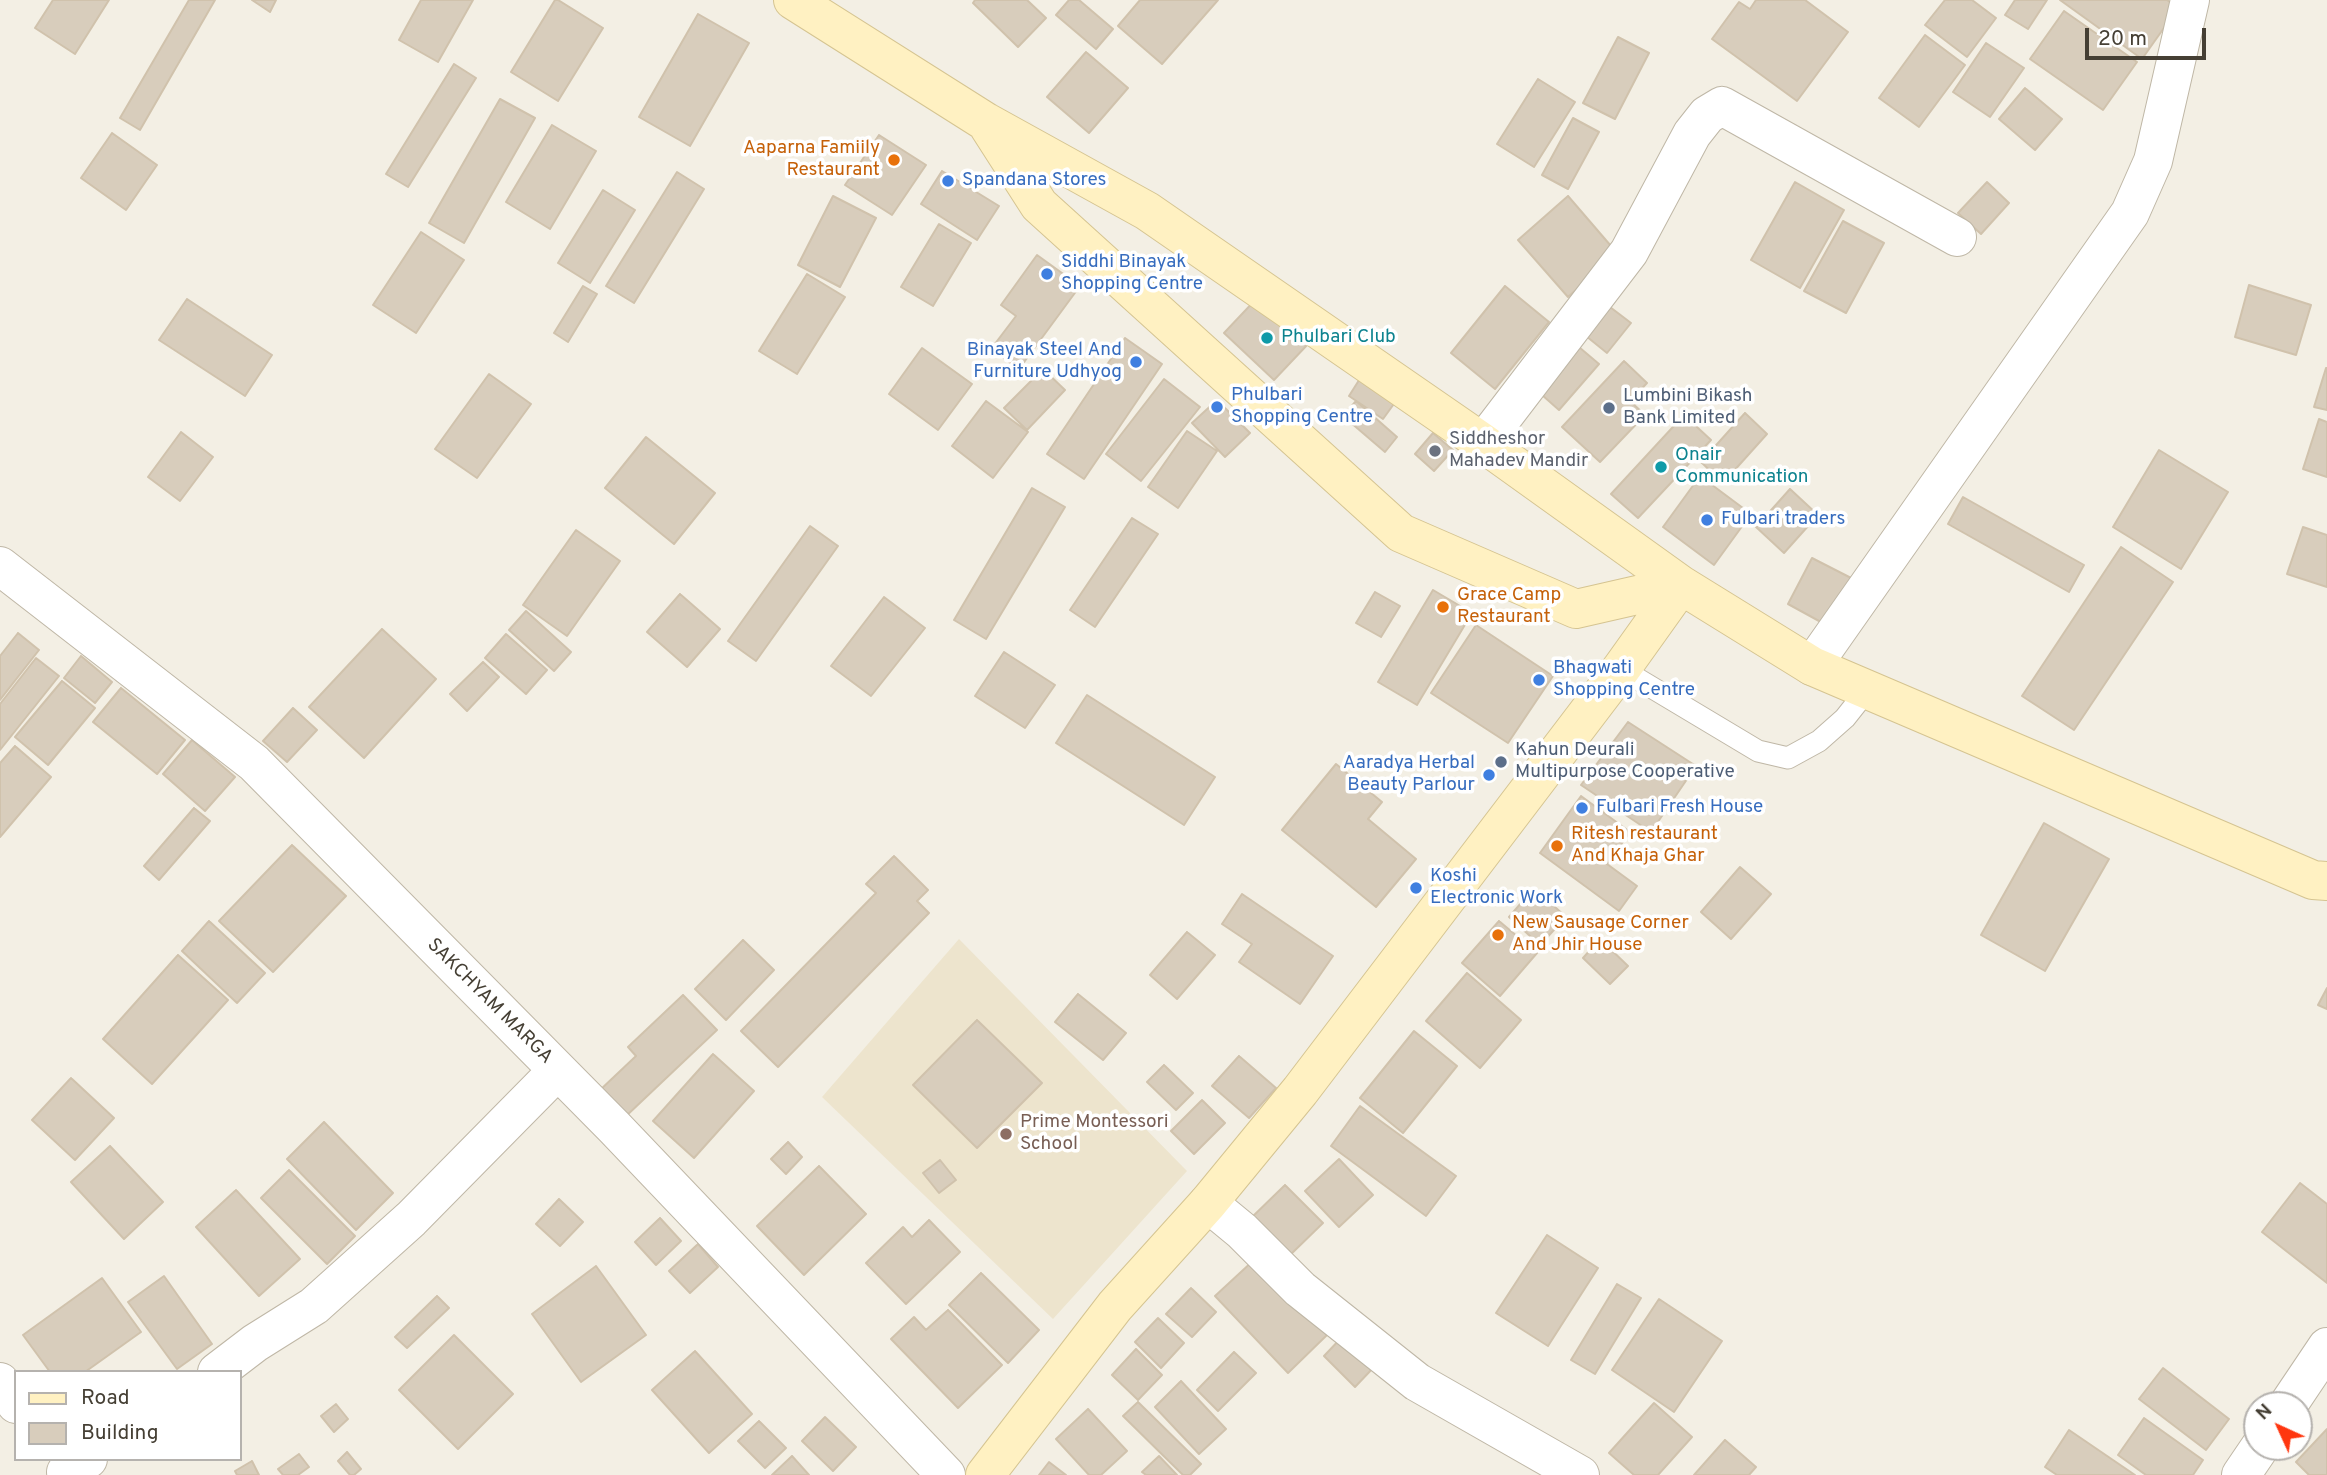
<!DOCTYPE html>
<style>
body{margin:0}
#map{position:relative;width:2327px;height:1475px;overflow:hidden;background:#f3efe4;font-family:Overpass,sans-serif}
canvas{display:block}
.legend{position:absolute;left:14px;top:1370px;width:228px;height:91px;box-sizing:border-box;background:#fff;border:2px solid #b5b2ae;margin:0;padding:9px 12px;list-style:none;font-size:21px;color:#453f34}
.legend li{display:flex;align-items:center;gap:14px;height:35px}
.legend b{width:35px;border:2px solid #b5b2ae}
.north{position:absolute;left:2243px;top:1391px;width:70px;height:70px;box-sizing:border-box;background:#fff;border:2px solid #b5b2ae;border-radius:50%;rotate:315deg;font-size:19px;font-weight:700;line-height:28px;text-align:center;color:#453f34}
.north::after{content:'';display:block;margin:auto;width:24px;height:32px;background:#ff360f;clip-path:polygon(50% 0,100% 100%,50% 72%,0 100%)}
.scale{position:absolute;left:2085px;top:28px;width:121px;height:32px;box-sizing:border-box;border:4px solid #453f34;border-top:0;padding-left:9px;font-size:21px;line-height:24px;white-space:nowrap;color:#453f34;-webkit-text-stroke:5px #fff;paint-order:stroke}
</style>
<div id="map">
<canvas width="2327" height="1475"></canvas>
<ul class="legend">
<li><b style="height:9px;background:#fff1c2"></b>Road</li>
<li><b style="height:19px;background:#d8cdbc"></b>Building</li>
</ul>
<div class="north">N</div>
<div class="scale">20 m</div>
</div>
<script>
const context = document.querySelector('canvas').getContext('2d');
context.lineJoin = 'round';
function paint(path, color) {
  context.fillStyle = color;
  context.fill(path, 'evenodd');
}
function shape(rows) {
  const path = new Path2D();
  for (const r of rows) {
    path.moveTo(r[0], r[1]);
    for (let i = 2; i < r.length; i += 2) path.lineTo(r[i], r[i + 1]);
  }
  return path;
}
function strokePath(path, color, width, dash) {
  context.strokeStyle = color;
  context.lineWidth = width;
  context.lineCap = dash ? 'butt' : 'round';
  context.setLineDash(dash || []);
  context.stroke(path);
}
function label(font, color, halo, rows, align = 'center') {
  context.font = font + ' Overpass,sans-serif';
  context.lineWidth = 7;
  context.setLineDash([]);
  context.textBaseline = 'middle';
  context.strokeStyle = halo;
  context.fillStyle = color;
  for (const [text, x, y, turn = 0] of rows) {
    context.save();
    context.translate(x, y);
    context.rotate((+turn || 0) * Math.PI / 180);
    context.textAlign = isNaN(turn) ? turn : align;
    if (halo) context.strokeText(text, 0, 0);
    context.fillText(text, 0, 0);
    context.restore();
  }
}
paint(shape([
 [959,939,1187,1171,1053,1319,822,1097]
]), '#ede4cd');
const building = shape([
 [53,0,109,0,75,54,35,28,53,0],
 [189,0,215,0,140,130,120,118,189,0],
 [252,0,276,0,270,12,252,0],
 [421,0,473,0,438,62,399,40,421,0],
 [555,0,558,0,603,28,558,101,511,72,555,0],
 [975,0,1027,0,1046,18,1018,47,973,3,975,0],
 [1069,0,1079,0,1113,29,1096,49,1056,15,1069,0],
 [1140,0,1218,0,1162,64,1118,26,1140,0],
 [1756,0,1805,0,1848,32,1797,101,1712,39,1739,2,1750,9,1756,0],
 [1945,0,1972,0,1996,18,1967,57,1925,25,1945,0],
 [2015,0,2047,0,2028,29,2005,15,2015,0],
 [2060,0,2167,0,2178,8,2142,59,2060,0],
 [2064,11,2137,62,2103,110,2030,59,2064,11],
 [698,14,749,43,690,146,639,117,698,14],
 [1925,35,1965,65,1919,127,1879,98,1925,35],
 [1618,37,1649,53,1615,119,1583,103,1618,37],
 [1986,43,2024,68,1990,117,1953,92,1986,43],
 [1086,52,1128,88,1089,133,1047,97,1086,52],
 [454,64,476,78,408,187,386,174,454,64],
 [1538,79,1575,102,1534,167,1497,144,1538,79],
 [2025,88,2062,119,2035,150,1999,119,2025,88],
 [500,99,535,118,464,243,429,223,500,99],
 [1573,118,1599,132,1568,189,1542,175,1573,118],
 [552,125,596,151,550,229,506,202,552,125],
 [112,133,157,165,126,210,81,178,112,133],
 [879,135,926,165,892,215,845,185,879,135],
 [942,171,999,206,977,240,921,204,942,171],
 [677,172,704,189,634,303,606,286,677,172],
 [1795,182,1844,210,1800,288,1751,260,1795,182],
 [1987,182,2009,203,1981,234,1958,213,1987,182],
 [603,190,635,210,590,283,558,263,603,190],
 [833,196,876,218,840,287,798,265,833,196],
 [1568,196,1617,253,1568,297,1518,240,1568,196],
 [1843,221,1884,243,1846,313,1804,291,1843,221],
 [939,224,971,243,933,306,901,287,939,224],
 [421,232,464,260,416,333,373,305,421,232],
 [1037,255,1080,286,1019,369,991,349,1016,316,1001,305,1037,255],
 [807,274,845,297,797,374,759,351,807,274],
 [2249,285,2311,305,2296,355,2235,337,2249,285],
 [583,286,597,294,568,342,554,333,583,286],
 [1505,286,1549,322,1495,389,1451,353,1505,286],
 [1259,296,1309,343,1274,380,1224,333,1259,296],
 [187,299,272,355,245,396,159,340,187,299],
 [1610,307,1631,323,1607,353,1586,336,1610,307],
 [1125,338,1162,364,1084,479,1047,454,1125,338],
 [1573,342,1599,364,1559,410,1533,387,1573,342],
 [922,348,972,384,938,430,889,394,922,348],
 [1624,361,1647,383,1630,401,1645,415,1600,462,1562,427,1624,361],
 [2326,368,2327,368,2327,410,2314,407,2326,368],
 [1043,369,1065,390,1027,430,1004,408,1043,369],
 [489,374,531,404,477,478,435,449,489,374],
 [1361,377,1396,401,1383,419,1349,396,1361,377],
 [1164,379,1200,407,1141,481,1106,454,1164,379],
 [1217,400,1250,433,1225,457,1192,423,1217,400],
 [986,401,1028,432,993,478,952,446,986,401],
 [1356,401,1397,437,1385,452,1343,416,1356,401],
 [1745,413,1767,434,1723,483,1701,462,1745,413],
 [1684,415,1711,440,1638,518,1611,494,1684,415],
 [2319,419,2327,422,2327,477,2303,469,2319,419],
 [1187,431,1217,451,1178,508,1148,487,1187,431],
 [181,432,213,457,180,501,148,477,181,432],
 [1433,433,1453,450,1434,471,1415,454,1433,433],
 [646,437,715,493,674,544,605,488,646,437],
 [2159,450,2228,492,2181,569,2113,527,2159,450],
 [1700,476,1751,514,1714,565,1663,527,1700,476],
 [1032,488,1065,507,986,639,954,620,1032,488],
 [1790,489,1818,515,1784,553,1756,527,1790,489],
 [1963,497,2084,565,2069,592,1948,524,1963,497],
 [1132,518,1158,534,1095,627,1070,610,1132,518],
 [810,526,838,546,756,661,728,641,810,526],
 [2303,527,2327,535,2327,587,2287,574,2303,527],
 [576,530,620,561,567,636,523,605,576,530],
 [2121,547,2173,582,2074,730,2022,696,2121,547],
 [1812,558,1855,580,1830,627,1788,604,1812,558],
 [1433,590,1472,613,1417,705,1378,682,1433,590],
 [1375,592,1400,606,1381,637,1356,623,1375,592],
 [680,594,720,629,687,667,647,632,680,594],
 [884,597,925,628,871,696,831,666,884,597],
 [526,611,571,652,554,671,509,630,526,611],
 [1476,625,1553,676,1508,743,1431,693,1476,625],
 [382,629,436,679,364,758,309,707,382,629],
 [18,633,39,650,0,700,0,656,18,633],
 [506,634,547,670,526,694,485,658,506,634],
 [1004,652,1055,685,1025,728,975,696,1004,652],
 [81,656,112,682,95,703,64,678,81,656],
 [36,658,59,676,0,750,0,704,36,658],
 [483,662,499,677,467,711,450,694,483,662],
 [62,681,95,708,48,765,15,737,62,681],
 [121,688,185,740,157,774,93,722,121,688],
 [1087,695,1215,777,1184,825,1056,743,1087,695],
 [293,708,317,730,287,762,263,741,293,708],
 [1628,722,1696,766,1651,832,1581,785,1628,722],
 [192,740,235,777,205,811,163,774,192,740],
 [15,746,51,777,0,837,0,763,15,746],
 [1336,764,1382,802,1368,819,1416,859,1376,907,1282,830,1336,764],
 [1581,796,1630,832,1607,864,1637,886,1619,911,1540,853,1581,796],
 [194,808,210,821,159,880,144,866,194,808],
 [2044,823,2109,859,2045,971,1981,935,2044,823],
 [292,845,346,896,273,972,219,921,292,845],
 [894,856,928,890,917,901,929,913,778,1067,741,1031,876,893,866,884,894,856],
 [1740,867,1771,894,1731,939,1701,912,1740,867],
 [1534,888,1566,917,1540,945,1509,917,1534,888],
 [1242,894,1333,956,1300,1004,1239,962,1252,944,1222,924,1242,894],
 [209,921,265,973,237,1003,182,951,209,921],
 [1499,921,1537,953,1500,996,1462,963,1499,921],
 [1187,932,1215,955,1177,999,1150,975,1187,932],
 [1600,939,1628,966,1610,984,1583,958,1600,939],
 [743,940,774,970,726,1020,695,989,743,940],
 [178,955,228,1000,152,1084,103,1039,178,955],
 [1467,973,1521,1020,1480,1068,1426,1021,1467,973],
 [2327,988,2327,1009,2318,1005,2327,988],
 [1078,994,1126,1033,1103,1060,1055,1022,1078,994],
 [683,995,717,1030,624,1118,599,1091,636,1056,628,1047,683,995],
 [977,1020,1042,1083,977,1148,913,1085,977,1020],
 [1414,1031,1457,1066,1403,1133,1360,1098,1414,1031],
 [713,1054,754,1091,694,1158,653,1121,713,1054],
 [1239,1056,1276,1088,1249,1118,1212,1086,1239,1056],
 [1164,1065,1193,1093,1176,1110,1147,1082,1164,1065],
 [71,1078,114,1118,75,1160,32,1120,71,1078],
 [1202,1100,1225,1123,1194,1154,1171,1131,1202,1100],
 [1360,1106,1456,1176,1426,1216,1331,1146,1360,1106],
 [324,1122,393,1193,356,1230,287,1159,324,1122],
 [788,1142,802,1157,786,1174,771,1159,788,1142],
 [110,1146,163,1202,124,1239,71,1182,110,1146],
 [1339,1159,1373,1195,1339,1227,1305,1191,1339,1159],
 [940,1160,956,1180,939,1193,923,1173,940,1160],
 [819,1166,866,1214,804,1275,757,1226,819,1166],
 [289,1170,355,1236,327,1264,261,1198,289,1170],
 [2300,1183,2327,1204,2327,1283,2262,1232,2300,1183],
 [1285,1185,1323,1223,1286,1259,1248,1221,1285,1185],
 [236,1190,300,1259,259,1296,196,1227,236,1190],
 [559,1199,583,1222,560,1246,536,1224,559,1199],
 [660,1218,681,1241,656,1265,635,1242,660,1218],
 [929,1220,960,1252,906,1304,866,1263,903,1227,912,1237,929,1220],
 [1547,1235,1598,1268,1548,1346,1496,1313,1547,1235],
 [698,1244,718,1267,690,1293,669,1271,698,1244],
 [1255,1259,1327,1335,1288,1373,1215,1296,1255,1259],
 [596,1266,646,1335,581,1382,532,1314,596,1266],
 [981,1273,1039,1330,1008,1363,949,1305,981,1273],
 [164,1276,212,1344,177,1369,128,1302,164,1276],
 [102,1278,141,1332,85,1372,50,1372,23,1335,102,1278],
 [1617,1284,1641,1298,1595,1374,1571,1360,1617,1284],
 [1191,1288,1216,1312,1192,1337,1166,1314,1191,1288],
 [437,1296,449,1308,407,1348,395,1337,437,1296],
 [1659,1299,1722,1341,1674,1412,1612,1370,1659,1299],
 [948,1310,1002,1365,958,1408,891,1339,914,1317,926,1330,948,1310],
 [1158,1318,1184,1343,1161,1368,1135,1342,1158,1318],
 [454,1335,513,1394,458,1449,399,1390,454,1335],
 [1343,1336,1374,1367,1355,1387,1324,1356,1343,1336],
 [1136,1349,1162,1375,1138,1400,1112,1375,1136,1349],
 [695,1351,752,1414,709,1453,652,1390,695,1351],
 [1234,1352,1256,1373,1218,1411,1197,1390,1234,1352],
 [2163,1368,2229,1419,2206,1450,2139,1399,2163,1368],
 [1181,1381,1226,1429,1199,1454,1155,1407,1181,1381],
 [1138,1402,1201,1464,1190,1475,1183,1475,1123,1416,1138,1402],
 [1654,1403,1692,1437,1658,1475,1634,1475,1609,1453,1654,1403],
 [336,1404,348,1419,334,1432,321,1416,336,1404],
 [1088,1409,1127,1451,1101,1475,1089,1475,1056,1439,1088,1409],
 [825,1417,856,1447,833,1471,802,1441,825,1417],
 [2144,1418,2203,1460,2193,1475,2146,1475,2118,1455,2144,1418],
 [759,1421,786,1448,765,1468,738,1441,759,1421],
 [2327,1429,2327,1475,2309,1475,2296,1462,2327,1429],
 [2069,1430,2135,1475,2057,1475,2045,1467,2069,1430],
 [1725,1440,1756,1467,1749,1475,1694,1475,1725,1440],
 [347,1452,361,1469,354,1475,350,1475,338,1461,347,1452],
 [299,1454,309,1467,298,1475,283,1475,278,1469,299,1454],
 [792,1456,809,1475,772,1475,792,1456],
 [1159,1456,1177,1475,1146,1475,1142,1472,1159,1456],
 [252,1461,259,1475,237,1475,235,1471,252,1461],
 [1049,1462,1066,1475,1039,1475,1049,1462]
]);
paint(building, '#d8cdbc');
strokePath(building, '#d0c2ac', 2);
const lane = shape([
 [1621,669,1758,751,1788,758,1819,741,1845,718,1868,689]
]);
const street = shape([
 [1483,443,1629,252,1692,134,1707,115,1722,106,1957,237],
 [0,566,254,763,614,1127,946,1475],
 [1812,666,2130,213,2153,161,2190,0],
 [1208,1203,1242,1231,1300,1289,1417,1382,1580,1475],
 [217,1372,255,1343,314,1306,411,1219,557,1071],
 [0,1382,16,1404],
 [2288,1405,2327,1347],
 [66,1472,88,1459],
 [2241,1475,2260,1447]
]);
const secondary = shape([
 [793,0,986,122,1147,211,1483,443,1681,585,1812,666,2313,880,2327,881],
 [989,127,1039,205,1401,533,1576,609,1681,585],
 [985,1475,1115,1306,1208,1203,1300,1091,1621,669,1681,585]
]);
strokePath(lane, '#bfb7a6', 23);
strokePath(street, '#bfb7a6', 40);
strokePath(secondary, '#d5c491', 40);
strokePath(lane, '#fff', 21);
strokePath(street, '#fff', 38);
strokePath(secondary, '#fff1c2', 38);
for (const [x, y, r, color] of [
 [894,160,7,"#e8710a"],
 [948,181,7,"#3f7fe0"],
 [1047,274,7,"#3f7fe0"],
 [1267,338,7,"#0f9aa8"],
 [1136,362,7,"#3f7fe0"],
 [1217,407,7,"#3f7fe0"],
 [1609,408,7,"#5c6f8a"],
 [1435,451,7,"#6b7280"],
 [1661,467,7,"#0f9aa8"],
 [1707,520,7,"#3f7fe0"],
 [1443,607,7,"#e8710a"],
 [1539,680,7,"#3f7fe0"],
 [1501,762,7,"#5c6f8a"],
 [1489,775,7,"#3f7fe0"],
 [1582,808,7,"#3f7fe0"],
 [1557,846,7,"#e8710a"],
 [1416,888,7,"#3f7fe0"],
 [1498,935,7,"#e8710a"],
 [1006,1134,7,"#8d6e63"]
]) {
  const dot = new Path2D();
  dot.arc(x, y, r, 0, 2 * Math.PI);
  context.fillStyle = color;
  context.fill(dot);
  strokePath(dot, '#fff', 2.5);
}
label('19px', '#c56008', '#fff', [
 ["Aaparna Famiily",880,149,"right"],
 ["Restaurant",880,171,"right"],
 ["Grace Camp",1457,596],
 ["Restaurant",1457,618],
 ["Ritesh restaurant",1571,835],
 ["And Khaja Ghar",1571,857],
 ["New Sausage Corner",1512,924],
 ["And Jhir House",1512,946]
], 'left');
label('19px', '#366cbe', '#fff', [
 ["Spandana Stores",962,181],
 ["Siddhi Binayak",1061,263],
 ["Shopping Centre",1061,285],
 ["Binayak Steel And",1122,351,"right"],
 ["Furniture Udhyog",1122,373,"right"],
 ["Phulbari",1231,396],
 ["Shopping Centre",1231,418],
 ["Fulbari traders",1721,520],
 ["Bhagwati",1553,669],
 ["Shopping Centre",1553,691],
 ["Aaradya Herbal",1475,764,"right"],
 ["Beauty Parlour",1475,786,"right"],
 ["Fulbari Fresh House",1596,808],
 ["Koshi",1430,877],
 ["Electronic Work",1430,899]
], 'left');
label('19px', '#0d838f', '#fff', [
 ["Phulbari Club",1281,338],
 ["Onair",1675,456],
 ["Communication",1675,478]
], 'left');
label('19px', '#4e5e75', '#fff', [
 ["Lumbini Bikash",1623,397],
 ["Bank Limited",1623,419],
 ["Kahun Deurali",1515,751],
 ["Multipurpose Cooperative",1515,773]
], 'left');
label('19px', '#5b616d', '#fff', [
 ["Siddheshor",1449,440],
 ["Mahadev Mandir",1449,462]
], 'left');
label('19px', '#453f34', '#fff', [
 ["SAKCHYAM MARGA",489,1002,45]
]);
label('19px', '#785e54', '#fff', [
 ["Prime Montessori",1020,1123],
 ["School",1020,1145]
], 'left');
</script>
